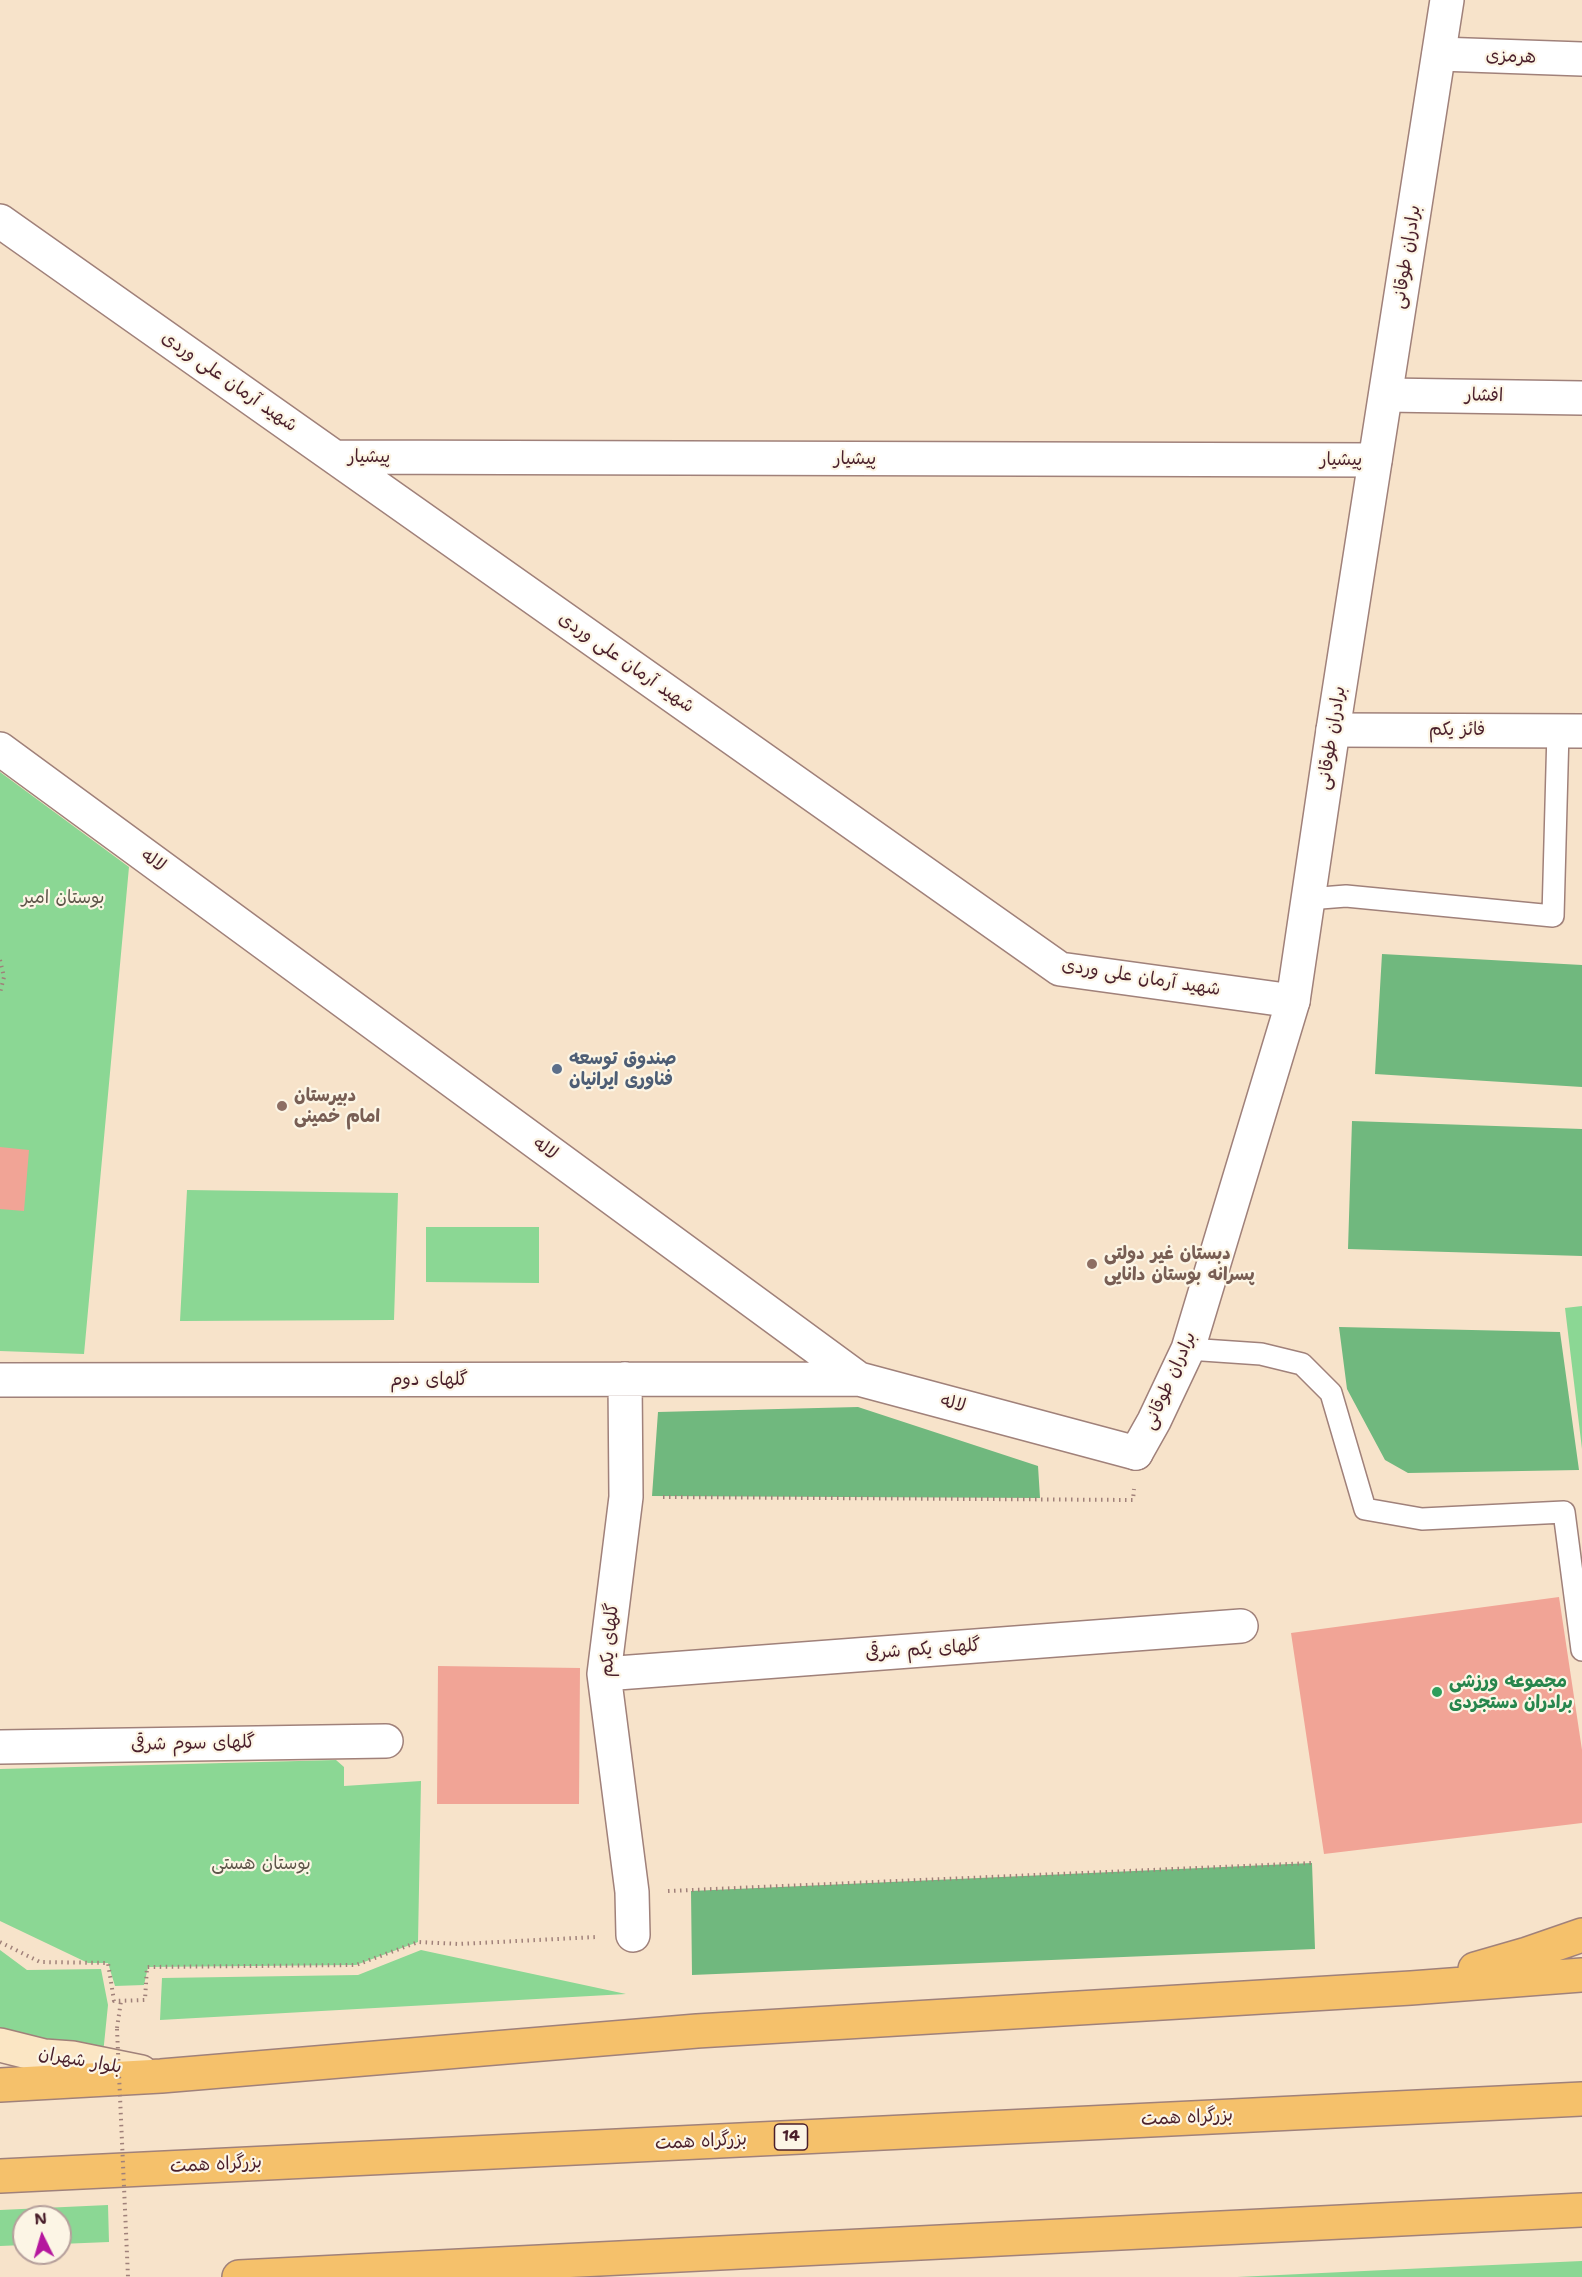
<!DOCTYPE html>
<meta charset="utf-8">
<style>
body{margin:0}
#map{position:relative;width:1582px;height:2277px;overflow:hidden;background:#f7e3ca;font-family:"Shantell Sans",sans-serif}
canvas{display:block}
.north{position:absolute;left:12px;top:2205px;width:60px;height:60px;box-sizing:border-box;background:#fcf5e5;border:2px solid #b59f9b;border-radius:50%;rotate:355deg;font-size:16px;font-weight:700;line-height:24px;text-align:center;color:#4a1f2b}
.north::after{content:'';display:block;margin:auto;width:21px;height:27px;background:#b5179e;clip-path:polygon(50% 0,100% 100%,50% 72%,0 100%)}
</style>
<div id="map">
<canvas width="1582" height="2277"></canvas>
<div class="north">N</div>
</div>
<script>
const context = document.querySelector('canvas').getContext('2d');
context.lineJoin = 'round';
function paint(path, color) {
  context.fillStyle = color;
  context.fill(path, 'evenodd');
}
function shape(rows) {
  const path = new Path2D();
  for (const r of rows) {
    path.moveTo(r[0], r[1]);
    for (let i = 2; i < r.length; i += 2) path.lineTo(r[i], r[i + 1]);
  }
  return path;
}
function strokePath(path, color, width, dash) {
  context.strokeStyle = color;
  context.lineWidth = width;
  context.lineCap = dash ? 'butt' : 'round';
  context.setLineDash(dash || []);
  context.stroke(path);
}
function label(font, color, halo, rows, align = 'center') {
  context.font = font + ' "Shantell Sans","Playpen Sans Arabic",sans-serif';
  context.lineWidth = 4.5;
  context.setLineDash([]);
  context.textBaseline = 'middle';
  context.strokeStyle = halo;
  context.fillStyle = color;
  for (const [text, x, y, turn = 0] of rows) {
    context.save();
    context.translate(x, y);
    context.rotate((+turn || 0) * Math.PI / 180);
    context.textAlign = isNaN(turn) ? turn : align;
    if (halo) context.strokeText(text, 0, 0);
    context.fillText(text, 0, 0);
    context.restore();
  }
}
paint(shape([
 [0,772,129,867,84,1354,0,1351],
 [187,1190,398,1193,394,1320,180,1321],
 [426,1227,539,1227,539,1283,426,1282],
 [1582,1306,1582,1449,1565,1308],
 [336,1760,344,1767,344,1786,421,1781,418,1942,356,1965,148,1967,144,1985,115,1986,108,1963,88,1963,0,1921,0,1769],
 [0,1950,27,1970,101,1969,108,2005,103,2054,0,2034],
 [421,1950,626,1994,160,2020,162,1978,358,1975],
 [108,2205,109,2242,60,2244,60,2217,24,2217,24,2245,0,2246,0,2210],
 [1582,2261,1582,2277,1237,2277,1470,2266]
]), '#8bd794');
paint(shape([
 [1382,954,1582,965,1582,1087,1375,1074],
 [1352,1121,1582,1129,1582,1256,1348,1249],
 [1339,1327,1560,1332,1579,1470,1408,1473,1385,1460,1347,1389],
 [858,1407,1038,1466,1040,1498,652,1496,658,1412],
 [1312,1863,1315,1949,692,1975,691,1891]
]), '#70b87e');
paint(shape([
 [0,1147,29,1150,24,1211,0,1209],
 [1559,1597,1582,1750,1582,1823,1324,1854,1291,1633],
 [438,1666,580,1668,579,1804,437,1804]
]), '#f1a496');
const service = shape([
 [1308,899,1346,896,1553,916,1558,731],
 [1188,1349,1261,1354,1302,1364,1331,1393,1365,1509,1422,1519,1564,1512,1582,1650]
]);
const minor = shape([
 [1439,54,1582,59],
 [0,221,1060,969,1293,1001],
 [1386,395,1582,398],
 [335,457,1375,460],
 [1333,730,1582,731],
 [0,749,859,1379,1136,1453],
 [625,1379,626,1497,604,1674,632,1892,633,1935],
 [0,1380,859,1379],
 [604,1674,1241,1626],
 [0,1747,386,1741]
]);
const tertiary = shape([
 [1136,1453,1154,1421,1188,1349,1293,1001,1333,730,1447,0]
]);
const secondary = shape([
 [0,2045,44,2056,72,2058,141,2072]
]);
const trunk = shape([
 [1475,1969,1527,1954,1582,1935],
 [0,2085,161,2076,697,2031,1411,1988,1582,1975],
 [0,2176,1582,2099],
 [239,2277,1582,2210]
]);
strokePath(service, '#a0817a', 24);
strokePath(minor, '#a0817a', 36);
strokePath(tertiary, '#a0817a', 36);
strokePath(secondary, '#a0817a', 36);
strokePath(trunk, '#a0817a', 36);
strokePath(shape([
 [0,960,4,977,0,993],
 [663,1497,1133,1500,1134,1489],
 [668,1891,1312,1863],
 [0,1942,40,1962,108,1963,114,2001,145,2000,147,1967,356,1965,418,1942,459,1944,596,1937],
 [117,2028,121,2001]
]), '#a0817a', 4, [1.5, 4.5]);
strokePath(service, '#fff', 21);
strokePath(minor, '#fff', 33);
strokePath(tertiary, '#fff', 33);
strokePath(secondary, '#fbe6c4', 33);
strokePath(trunk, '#f5c16b', 33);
strokePath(shape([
 [117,2029,128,2277]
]), '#a0817a', 4, [1.5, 4.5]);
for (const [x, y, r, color] of [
 [557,1069,6,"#5c6f8a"],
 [282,1106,6,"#8d6e63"],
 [1092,1264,6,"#8d6e63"],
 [1437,1692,6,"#2e9e5b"]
]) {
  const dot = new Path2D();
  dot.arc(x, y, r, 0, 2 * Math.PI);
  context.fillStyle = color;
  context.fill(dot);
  strokePath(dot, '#fcf5e5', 2);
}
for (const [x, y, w] of [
 [791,2137,33]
]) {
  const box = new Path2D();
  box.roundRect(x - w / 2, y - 13, w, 26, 4.5);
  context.fillStyle = '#fcf5e5';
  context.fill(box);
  strokePath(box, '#4a1f2b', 1.5);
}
label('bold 16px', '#4a1f2b', null, [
 ["14",791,2137]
]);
label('18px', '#4a1f2b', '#fcf5e5', [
 ["هرمزی",1511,57,2],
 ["برادران طوقانی",1407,257,-81],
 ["شهید آرمان علی وردی",229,382,35],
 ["افشار",1484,396,1],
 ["پیشیار",369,457],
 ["پیشیار",855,459],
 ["پیشیار",1341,460],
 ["شهید آرمان علی وردی",626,663,35],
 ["فائز یکم",1457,730],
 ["برادران طوقانی",1332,738,-81],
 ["لاله",153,861,36],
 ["شهید آرمان علی وردی",1141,978,9],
 ["لاله",545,1149,36],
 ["گلهای دوم",429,1380],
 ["برادران طوقانی",1170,1381,-66],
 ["لاله",953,1404,15],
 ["گلهای یکم",610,1640,-85],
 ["گلهای یکم شرقی",923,1650,-4],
 ["گلهای سوم شرقی",193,1744,-1],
 ["بلوار شهران",80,2061,10],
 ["بزرگراه همت",1187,2118,-3],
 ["بزرگراه همت",701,2142,-3],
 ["بزرگراه همت",216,2165,-3]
]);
label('18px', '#5e564a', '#fcf5e5', [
 ["بوستان امیر",63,898],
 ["بوستان هستی",261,1864]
]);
label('bold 18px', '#4e5e75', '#fcf5e5', [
 ["صندوق توسعه",569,1059],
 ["فناوری ایرانیان",569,1080]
], 'left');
label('bold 18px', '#785e54', '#fcf5e5', [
 ["دبیرستان",294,1096],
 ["امام خمینی",294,1117],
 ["دبستان غیر دولتی",1104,1254],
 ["پسرانه بوستان دانایی",1104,1275]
], 'left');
label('bold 18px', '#27864d', '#fcf5e5', [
 ["مجموعه ورزشی",1449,1682],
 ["برادران دستجردی",1449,1703]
], 'left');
</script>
